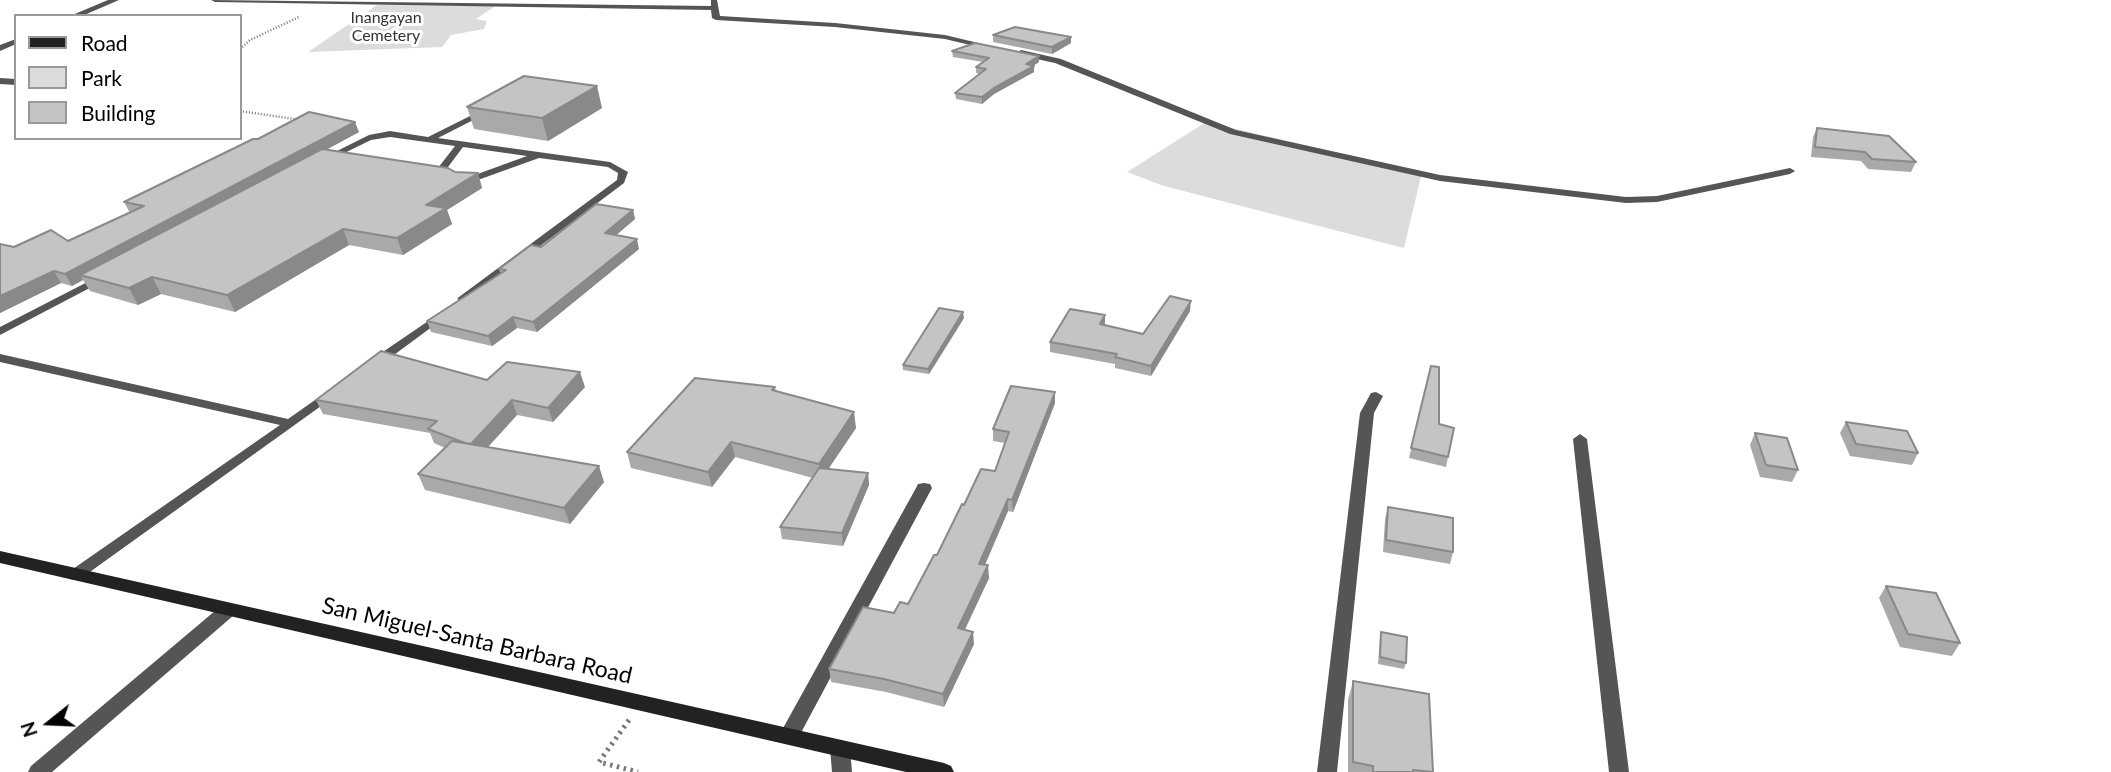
<!DOCTYPE html>
<style>
body{margin:0}
#map{position:relative;width:2111px;height:772px;overflow:hidden;background:#fff;font-family:Lato,sans-serif}
canvas{display:block}
.legend{position:absolute;left:14px;top:14px;width:228px;height:126px;box-sizing:border-box;background:#fff;border:2px solid #999;margin:0;padding:9px 12px;list-style:none;font-size:21px;color:#000}
.legend li{display:flex;align-items:center;gap:14px;height:35px}
.legend b{width:35px;border:2px solid #999}
.north{position:absolute;left:14px;top:688px;width:70px;height:70px;-webkit-text-stroke:5px #fff;paint-order:stroke;rotate:252deg;font-size:19px;font-weight:700;line-height:28px;text-align:center;color:#000}
.north::after{content:'';display:block;margin:auto;width:24px;height:32px;background:#000;clip-path:polygon(50% 0,100% 100%,50% 72%,0 100%)}
</style>
<div id="map">
<canvas width="2111" height="772"></canvas>
<ul class="legend">
<li><b style="height:9px;background:#222"></b>Road</li>
<li><b style="height:19px;background:#dcdcdc"></b>Park</li>
<li><b style="height:19px;background:#c4c4c4"></b>Building</li>
</ul>
<div class="north">N</div>
</div>
<script>
const context = document.querySelector('canvas').getContext('2d');
context.lineJoin = 'round';
function paint(path, color) {
  context.fillStyle = color;
  context.fill(path, 'evenodd');
}
function shape(rows) {
  const path = new Path2D();
  for (const r of rows) {
    path.moveTo(r[0], r[1]);
    for (let i = 2; i < r.length; i += 2) path.lineTo(r[i], r[i + 1]);
  }
  return path;
}
function strokePath(path, color, width, dash) {
  context.strokeStyle = color;
  context.lineWidth = width;
  context.lineCap = dash ? 'butt' : 'round';
  context.setLineDash(dash || []);
  context.stroke(path);
}
function label(font, color, halo, rows, align = 'center') {
  context.font = font + ' Lato,sans-serif';
  context.lineWidth = 6;
  context.setLineDash([]);
  context.textBaseline = 'middle';
  context.strokeStyle = halo;
  context.fillStyle = color;
  for (const [text, x, y, turn = 0] of rows) {
    context.save();
    context.translate(x, y);
    context.rotate((+turn || 0) * Math.PI / 180);
    context.textAlign = isNaN(turn) ? turn : align;
    if (halo) context.strokeText(text, 0, 0);
    context.fillText(text, 0, 0);
    context.restore();
  }
}
paint(shape([
 [377,5,495,6,476,19,487,21,484,29,451,35,442,47,308,52],
 [1206,122,1422,172,1404,248,1164,186,1127,172]
]), '#dcdcdc');
strokePath(shape([
 [240,49,250,40,299,17],
 [240,111,301,120]
]), '#777', 2.5, [1, 2]);
strokePath(shape([
 [629,720,599,762,638,772]
]), '#777', 5, [2.5, 4.5]);
paint(shape([
 [482,110,486,112,485,114,438,138,610,162,628,172,624,183,467,301,463,302,457,299,459,297,617,180,618,173,608,167,539,158,464,185,459,182,461,180,527,156,463,147,439,179,436,180,431,177,455,146,390,137,371,140,328,161,325,162,321,159,369,135,390,131,428,137,482,110],
 [101,275,106,278,105,280,0,335,0,327,101,275],
 [440,313,444,314,446,316,444,318,379,366,371,366,369,363,371,360,440,313],
 [0,354,288,419,325,393,329,392,335,396,80,579,75,580,70,579,68,575,70,571,280,425,0,362,0,354]
]), '#555');
paint(shape([
 [108,0,119,0,82,16,70,16,108,0],
 [211,0,711,6,711,0,717,0,720,16,835,23,945,35,995,47,991,50,945,39,835,27,716,20,712,18,711,10,215,2,211,0],
 [16,39,16,44,0,51,0,45,16,39],
 [1021,50,1061,59,1236,130,1440,175,1626,197,1657,196,1790,168,1795,171,1790,174,1657,202,1626,203,1440,181,1230,134,1055,63,1018,55,1017,53,1021,50],
 [0,78,16,79,16,85,0,84,0,78],
 [1376,392,1383,396,1374,413,1337,772,1317,772,1360,413,1371,393,1376,392],
 [1580,434,1587,439,1629,772,1609,772,1573,439,1580,434],
 [924,483,930,484,932,488,796,742,789,744,782,742,779,736,782,730,916,488,918,484,924,483],
 [228,603,234,605,237,610,234,615,52,772,28,772,31,766,222,605,228,603],
 [840,740,847,742,850,748,852,772,832,772,830,748,833,742,840,740]
]), '#555');
paint(shape([
 [0,551,944,763,951,766,954,772,906,772,0,563,0,551]
]), '#222');
paint(shape([
 [993,35,1071,37,1071,43,1052,54,993,42],
 [952,51,1039,56,1039,62,1033,66,1034,66,1034,72,994,94,982,104,956,99,955,93,980,74,976,73,976,67,983,62,953,57],
 [467,107,602,108,548,141,474,129],
 [1817,128,1916,162,1911,172,1868,169,1861,161,1811,157,1813,137],
 [359,132,326,150,455,172,478,173,482,188,447,210,452,224,403,255,349,245,235,312,161,294,138,305,90,291,83,280,72,286,61,283,0,313,0,244,14,247,68,241,130,213,124,202,258,139],
 [633,210,635,219,616,235,639,249,537,332,517,328,492,346,431,332,427,321,501,274,499,269,541,247],
 [1190,311,1151,376,1115,368,1115,364,1050,352,1050,342,1105,315,1104,326,1143,334],
 [964,318,929,374,903,370,903,365],
 [1431,366,1439,424,1448,457,1446,467,1409,458],
 [487,380,585,387,553,422,517,415,488,447,604,482,570,524,425,490,418,474,445,448,434,443,430,433,323,414,316,400],
 [775,387,776,391,856,428,828,469,868,473,869,485,843,546,782,539,780,527,813,478,735,457,712,487,631,468,627,452],
 [1055,403,1013,512,1008,511,985,565,989,578,965,630,974,644,944,707,886,692,831,682,829,669,894,613,908,604,937,555,964,505,995,471,1005,443,993,441,993,429],
 [1846,422,1918,453,1912,465,1850,456,1840,433],
 [1755,433,1798,470,1792,482,1760,477,1750,445],
 [1388,507,1453,552,1450,564,1383,552,1385,519],
 [1886,586,1960,643,1952,656,1900,647,1879,598],
 [1381,632,1406,663,1404,669,1378,664,1380,639],
 [1353,681,1433,772,1348,772,1348,700]
]), '#a9a9a9');
paint(shape([
 [1071,37,1071,43,1052,54,1052,47],
 [1039,56,1039,62,1026,70,1026,64],
 [1034,66,1034,72,994,94,982,104,982,97,994,88],
 [597,86,602,108,548,141,542,118],
 [355,122,359,132,89,277,80,275,83,280,72,286,65,274],
 [478,173,482,188,447,210,452,224,403,255,397,238,426,205],
 [633,210,635,219,607,243,605,233],
 [343,229,349,245,235,312,227,295],
 [637,239,639,249,537,332,533,322],
 [54,271,61,283,0,313,0,296],
 [152,277,161,294,138,305,129,288],
 [1191,301,1190,311,1151,376,1151,366],
 [963,312,964,318,929,374,928,369],
 [1105,315,1105,325,1099,335,1100,324],
 [513,317,517,328,492,346,488,336],
 [580,372,585,387,553,422,548,408],
 [1055,392,1055,403,1013,512,1012,500],
 [512,400,517,415,476,460,470,445],
 [854,412,856,428,821,480,819,464],
 [731,442,735,457,712,487,708,472],
 [599,466,604,482,570,524,564,508],
 [868,473,869,485,843,546,842,533],
 [1008,499,1008,511,980,576,979,564],
 [988,565,989,578,959,641,958,628],
 [973,632,974,644,944,707,943,694]
]), '#898989');
const building = shape([
 [1015,27,1071,37,1052,47,993,35,1015,27],
 [975,43,1039,56,1026,64,1034,66,994,88,982,97,955,93,986,69,976,67,989,58,952,51,975,43],
 [524,76,597,86,542,118,467,107,524,76],
 [309,112,355,122,65,274,54,271,0,296,0,244,14,247,51,230,68,241,144,206,124,202,253,139,258,139,309,112],
 [1817,128,1889,136,1916,162,1872,159,1865,152,1815,147,1817,128],
 [322,149,448,168,455,172,478,173,426,205,446,208,397,238,343,229,227,295,152,277,129,288,80,275,322,149],
 [596,204,633,210,605,233,637,239,533,322,513,317,488,336,427,321,506,270,499,269,531,245,541,247,596,204],
 [1170,296,1191,301,1151,366,1115,357,1117,354,1050,342,1070,309,1105,315,1100,324,1143,334,1170,296],
 [939,308,963,312,928,369,903,365,939,308],
 [381,351,487,380,507,362,580,372,548,408,512,400,471,444,465,443,428,429,437,421,316,400,381,351],
 [1431,366,1439,367,1439,424,1454,428,1448,457,1411,448,1431,366],
 [695,378,775,387,772,390,854,412,819,464,731,442,708,472,627,452,695,378],
 [1011,386,1055,392,1012,500,1008,499,979,564,988,565,958,628,973,632,943,694,884,679,829,669,863,607,894,613,900,602,908,604,934,555,937,555,962,504,964,505,981,469,995,471,1009,432,993,429,1011,386],
 [1846,422,1907,431,1918,453,1856,444,1846,422],
 [1755,433,1787,438,1798,470,1766,465,1755,433],
 [452,441,599,466,564,508,418,474,452,441],
 [819,468,868,473,842,533,780,527,819,468],
 [1388,507,1453,518,1453,552,1386,540,1388,507],
 [1886,586,1936,593,1960,643,1908,634,1886,586],
 [1381,632,1407,637,1406,663,1380,657,1381,632],
 [1353,681,1429,694,1433,772,1413,770,1413,772,1373,772,1373,766,1353,762,1353,681]
]);
paint(building, '#c4c4c4');
strokePath(building, '#898989', 2);
label('16px', '#333', '#fff', [
 ["Inangayan",386,18],
 ["Cemetery",386,36]
]);
label('23px', '#000', '#fff', [
 ["San Miguel-Santa Barbara Road",477,641,13]
]);
</script>
